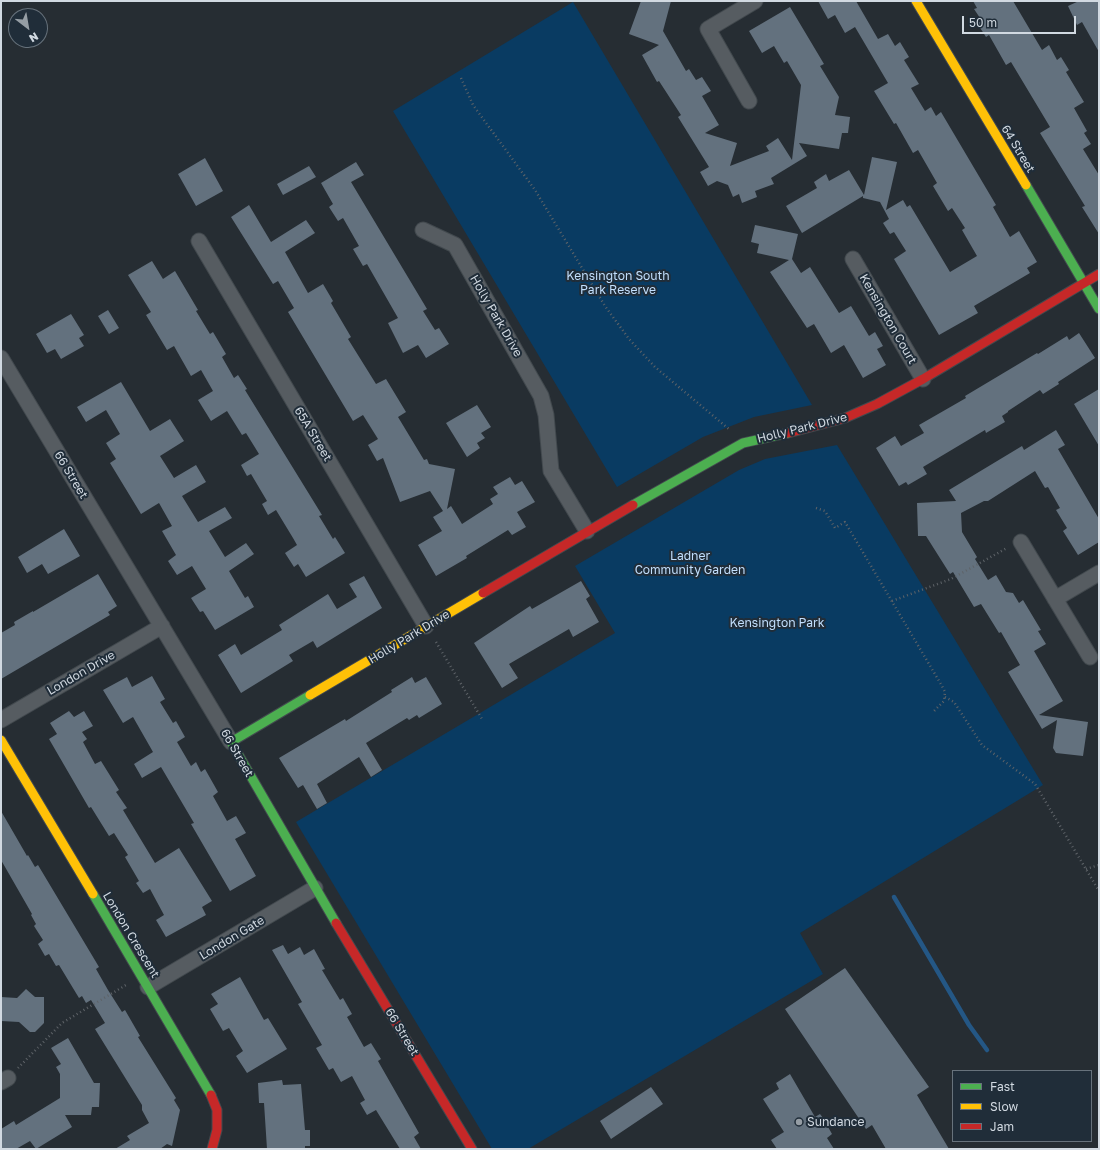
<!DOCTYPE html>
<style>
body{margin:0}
#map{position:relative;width:1100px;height:1150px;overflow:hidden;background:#262d33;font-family:"Golos Text",sans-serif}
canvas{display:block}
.frame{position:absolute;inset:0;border:2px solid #d1d9e1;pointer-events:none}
.legend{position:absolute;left:952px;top:1070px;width:140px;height:72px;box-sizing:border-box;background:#202d39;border:1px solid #67727c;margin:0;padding:5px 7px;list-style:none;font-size:12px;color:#d1d9e1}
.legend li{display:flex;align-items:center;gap:8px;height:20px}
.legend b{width:20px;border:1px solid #67727c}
.north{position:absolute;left:8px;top:8px;width:40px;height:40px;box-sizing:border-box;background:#202d39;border:1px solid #67727c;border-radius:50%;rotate:149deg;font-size:11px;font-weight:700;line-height:16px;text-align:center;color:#d1d9e1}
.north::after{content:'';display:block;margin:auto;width:14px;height:18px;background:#959da4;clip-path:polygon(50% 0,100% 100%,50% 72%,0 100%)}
.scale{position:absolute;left:962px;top:16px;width:114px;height:18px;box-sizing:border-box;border:2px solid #d1d9e1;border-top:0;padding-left:5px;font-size:12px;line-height:14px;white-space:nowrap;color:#d1d9e1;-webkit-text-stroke:3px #202d39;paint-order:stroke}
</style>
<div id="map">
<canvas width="1100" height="1150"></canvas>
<div class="frame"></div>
<ul class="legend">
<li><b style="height:5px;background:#4caf50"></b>Fast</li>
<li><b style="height:5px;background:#ffc107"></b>Slow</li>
<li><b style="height:5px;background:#c62828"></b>Jam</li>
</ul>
<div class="north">N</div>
<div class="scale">50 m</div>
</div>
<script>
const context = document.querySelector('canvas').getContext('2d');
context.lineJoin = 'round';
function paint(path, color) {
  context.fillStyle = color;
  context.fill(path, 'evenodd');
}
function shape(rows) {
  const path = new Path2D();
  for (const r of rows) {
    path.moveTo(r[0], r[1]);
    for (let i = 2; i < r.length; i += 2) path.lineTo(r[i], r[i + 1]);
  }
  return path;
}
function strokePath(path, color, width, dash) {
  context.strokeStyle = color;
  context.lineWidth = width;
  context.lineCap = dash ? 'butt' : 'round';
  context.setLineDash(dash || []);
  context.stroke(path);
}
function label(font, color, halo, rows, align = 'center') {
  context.font = font + ' "Golos Text",sans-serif';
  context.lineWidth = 4;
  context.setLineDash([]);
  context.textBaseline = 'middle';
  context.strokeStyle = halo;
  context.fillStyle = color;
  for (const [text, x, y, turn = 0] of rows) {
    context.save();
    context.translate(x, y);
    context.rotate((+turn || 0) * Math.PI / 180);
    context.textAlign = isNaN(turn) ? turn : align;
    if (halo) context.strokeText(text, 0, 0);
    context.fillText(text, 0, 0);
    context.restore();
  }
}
paint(shape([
 [573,2,812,405,754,417,703,437,617,487,393,111],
 [837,445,1043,785,800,933,823,974,528,1149,492,1149,296,822,615,633,575,566,739,470,765,459]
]), '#093b62');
strokePath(shape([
 [894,897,969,1025,987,1050]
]), '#245785', 4.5);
paint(shape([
 [641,1,671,1,663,31,686,71,689,69,696,80,702,77,711,91,702,96,719,125,705,133,737,143,730,166,769,151,766,146,778,138,792,160,801,85,787,61,784,63,774,46,762,53,749,31,790,7,824,64,820,66,839,97,835,115,850,117,848,133,842,133,839,149,799,143,807,156,771,178,774,184,755,191,757,197,742,203,739,194,733,197,728,185,717,181,708,186,700,172,709,167,678,117,681,115,659,81,657,82,642,55,659,45,629,34],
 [818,1,856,1,878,39,888,34,895,46,900,42,909,57,904,60,919,84,911,88,925,111,931,107,936,116,941,112,996,205,993,207,1010,237,1019,231,1037,262,1027,268,1030,273,974,306,978,313,939,335,894,259,906,251,894,232,890,234,883,223,889,219,880,202,863,198,863,196,802,233,786,206,817,188,814,182,826,174,829,181,849,170,864,195,872,157,897,162,886,210,903,200,907,207,910,205,950,272,977,256,962,230,965,228,952,208,948,211,933,186,937,183,918,150,913,153,896,123,894,124,874,91,888,83,855,27,845,33,835,15,828,19],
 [973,1,1013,1,1042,50,1049,45,1057,60,1061,57,1069,70,1066,72,1084,102,1074,108,1087,131,1084,133,1091,144,1083,149,1099,175,1099,234,1082,207,1085,206,1040,133,1050,127,1011,62,1006,65,989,35,986,37,977,23,982,21,974,9,977,8],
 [1079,1,1099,1,1099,52,1082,22,1077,25,1068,6],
 [205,158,223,191,196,206,178,174],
 [356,162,364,175,351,182,427,309,423,311,435,330,439,328,449,344,426,358,418,345,403,353,388,323,398,318,367,264,363,266,353,249,359,246,343,218,338,221,329,207,333,204,321,183],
 [309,166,316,177,283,195,277,184],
 [249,205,271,242,306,220,315,233,285,252,308,293,323,284,333,301,331,303,351,337,348,339,376,384,386,379,406,412,398,417,424,460,427,459,429,464,455,469,447,509,451,506,462,524,493,504,490,499,498,494,493,487,510,477,515,485,522,481,535,502,517,512,526,527,512,535,508,530,466,556,467,558,436,576,418,545,442,531,433,517,443,511,430,491,400,502,383,458,377,461,368,445,378,439,363,415,353,421,288,312,294,308,278,281,273,284,231,217],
 [755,225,798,234,792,259,801,273,810,267,839,313,851,306,869,336,875,332,883,346,877,349,886,365,863,378,844,345,831,353,814,324,807,328,770,272,789,260,757,253,759,244,751,242],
 [152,261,163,279,175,271,198,310,196,311,210,334,213,332,226,354,222,357,234,378,238,375,247,389,245,390,322,515,319,516,333,539,335,537,345,553,306,577,298,564,294,567,285,553,297,545,293,538,276,510,268,515,262,504,267,501,251,474,247,476,241,465,259,454,246,433,242,435,227,411,211,421,198,400,213,391,201,370,191,376,174,346,167,350,146,315,151,312,128,275],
 [108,310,119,328,109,334,98,316],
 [71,314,84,335,79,338,84,346,61,359,55,349,47,353,36,334],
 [1079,333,1095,358,1058,382,1059,384,1043,394,1040,390,1008,411,1008,412,1002,416,1005,422,986,433,985,430,923,467,927,474,908,485,906,482,899,486,876,448,895,436,901,446,924,433,919,425,966,398,965,396,1037,353,1038,354,1067,336,1069,340],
 [121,382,150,431,170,419,184,441,160,456,174,478,196,465,206,482,182,496,198,522,225,507,232,518,209,531,225,557,246,543,254,554,229,571,245,598,248,596,254,607,215,630,203,611,200,612,191,598,206,589,192,566,177,575,168,561,176,555,162,531,172,526,159,503,141,514,110,463,116,459,106,443,120,434,106,410,86,422,77,407],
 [1099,389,1099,446,1074,404],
 [477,405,491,427,481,433,485,438,477,443,480,448,467,457,446,423],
 [1056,430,1065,445,1058,449,1099,519,1099,542,1078,555,1063,531,1067,528,1056,510,1060,508,1048,487,1045,488,1035,471,988,501,984,501,961,513,962,532,977,557,975,559,988,580,996,575,1006,592,1013,593,1019,603,1023,600,1041,630,1038,631,1046,644,1034,651,1063,701,1039,715,1088,722,1083,756,1056,753,1053,748,1057,720,1042,729,1008,672,1020,665,1001,632,999,633,981,604,974,607,953,572,950,574,926,536,918,536,917,503,956,501,949,490,1022,446,1024,450],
 [64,529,80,556,48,574,42,564,27,573,18,557],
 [98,574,117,606,108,612,110,615,1,679,1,633,15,625,14,622,33,611,33,612],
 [364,576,382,608,317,648,313,641,289,655,293,661,241,693,218,655,235,644,241,655,282,630,279,625,328,594,337,609,357,597,349,584],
 [581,581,590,596,586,599,599,622,573,637,569,629,509,664,518,678,502,688,474,643,530,606,532,609],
 [152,676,165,699,160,702,173,723,176,721,185,737,177,742,191,766,196,762,201,772,205,769,218,792,213,796,227,821,236,816,246,833,235,839,256,876,230,891,191,824,194,823,161,767,142,778,134,764,153,752,133,717,123,723,103,690,127,677,132,687],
 [412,677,415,683,426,677,442,704,419,718,417,715,409,720,407,718,366,743,382,770,371,777,359,757,317,784,327,803,317,809,303,785,298,788,279,758,345,719,346,721,392,692,391,690],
 [69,711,74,717,84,711,93,726,82,732,87,739,83,742,95,764,101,761,119,790,116,792,127,808,123,810,155,863,179,848,212,901,202,907,206,915,166,937,156,920,164,915,150,889,143,893,136,883,139,881,125,857,128,855,114,833,109,836,91,807,89,808,49,739,57,734,50,723],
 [1,811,27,856,28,855,35,867,38,865,99,967,96,969,108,990,122,1012,125,1010,140,1036,138,1037,176,1098,174,1100,180,1110,172,1146,167,1144,160,1149,115,1149,130,1140,127,1136,149,1123,142,1110,142,1105,95,1029,105,1023,91,1000,86,1003,82,996,79,998,59,965,56,966,49,954,45,956,38,944,43,940,34,926,36,924,31,915,32,914,1,860],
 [283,945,288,954,300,947,304,955,314,949,325,969,322,970,340,1000,343,998,352,1014,347,1017,364,1047,371,1043,381,1059,378,1061,419,1133,414,1137,421,1149,400,1149,376,1110,367,1115,360,1103,365,1100,352,1076,341,1082,333,1068,329,1070,316,1048,322,1045,298,1004,302,1002,272,950],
 [845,968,929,1087,917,1095,949,1149,886,1149,872,1125,866,1129,785,1009],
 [240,977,264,1020,268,1018,287,1049,247,1073,236,1056,243,1051,229,1028,223,1031,210,1009,218,1004,211,994],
 [26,989,35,997,44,997,44,1023,35,1032,30,1032,19,1022,1,1021,1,997,17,998],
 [68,1038,94,1083,100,1083,99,1107,92,1107,91,1115,65,1115,72,1127,36,1149,30,1141,16,1149,1,1149,1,1129,14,1121,16,1125,60,1098,60,1074,56,1067,61,1064,51,1048],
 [790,1074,815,1117,820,1114,823,1118,832,1134,827,1138,834,1149,777,1149,771,1140,784,1132,763,1099,779,1089,776,1083],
 [282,1080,283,1085,301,1084,305,1130,310,1130,310,1146,305,1146,305,1149,267,1149,264,1103,259,1103,258,1083],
 [651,1087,663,1104,611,1139,600,1121]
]), '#63717e');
const street = shape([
 [749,101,708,29,755,1],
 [423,230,455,245,541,396,546,415,551,471,587,531],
 [199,241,426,626],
 [853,259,923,379],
 [1,358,231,742],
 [1021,542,1090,657],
 [1055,599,1099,573],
 [1,720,162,626],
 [148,987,315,888],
 [1,1082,8,1078]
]);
const fast = shape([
 [1026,185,1099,309],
 [633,505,743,443,788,433],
 [310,695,231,742,336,923],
 [93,894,211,1095]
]);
const slow = shape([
 [916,1,1026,185],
 [310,695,483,593],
 [1,740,93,894]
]);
const jam = shape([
 [788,433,845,418,877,404,923,379,1099,274],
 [483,593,633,505],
 [336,923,472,1149],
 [211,1095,217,1110,217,1130,212,1149]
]);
strokePath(street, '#42494e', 17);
strokePath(fast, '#42494e', 11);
strokePath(slow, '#42494e', 11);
strokePath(jam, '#42494e', 11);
strokePath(shape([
 [461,78,473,105,535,190,605,306,629,339,655,367,730,430],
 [816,508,825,511,835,528,845,522,942,686,945,692,944,701,934,711],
 [892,601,951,579,1007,548],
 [436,642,482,719],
 [945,697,954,702,982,745,1035,784,1099,891],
 [1086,869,1099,865],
 [18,1068,62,1023,126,985]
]), '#5e6368', 2.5, [1, 3]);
strokePath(street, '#565c61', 15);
strokePath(fast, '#4caf50', 9);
strokePath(slow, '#ffc107', 9);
strokePath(jam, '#c62828', 9);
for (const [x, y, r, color] of [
 [799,1122,4,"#959da4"]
]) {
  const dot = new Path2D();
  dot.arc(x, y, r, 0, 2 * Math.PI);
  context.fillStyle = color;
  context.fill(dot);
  strokePath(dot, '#202d39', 1.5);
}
label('12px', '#d1d9e1', '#202d39', [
 ["64 Street",1018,149,59],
 ["Holly Park Drive",496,316,60],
 ["Kensington Court",888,319,60],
 ["Holly Park Drive",802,428,-14],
 ["65A Street",313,434,59],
 ["66 Street",71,475,59],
 ["Holly Park Drive",409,637,-31],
 ["London Drive",81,673,-30],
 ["66 Street",237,753,60],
 ["London Crescent",131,935,59],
 ["London Gate",232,938,-31],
 ["66 Street",402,1032,59]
]);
label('12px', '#c2dffd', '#202d39', [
 ["Kensington South",618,276],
 ["Park Reserve",618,290],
 ["Ladner",690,556],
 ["Community Garden",690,570],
 ["Kensington Park",777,623]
]);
label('12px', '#d1d9e1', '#202d39', [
 ["Sundance",807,1122]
], 'left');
</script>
